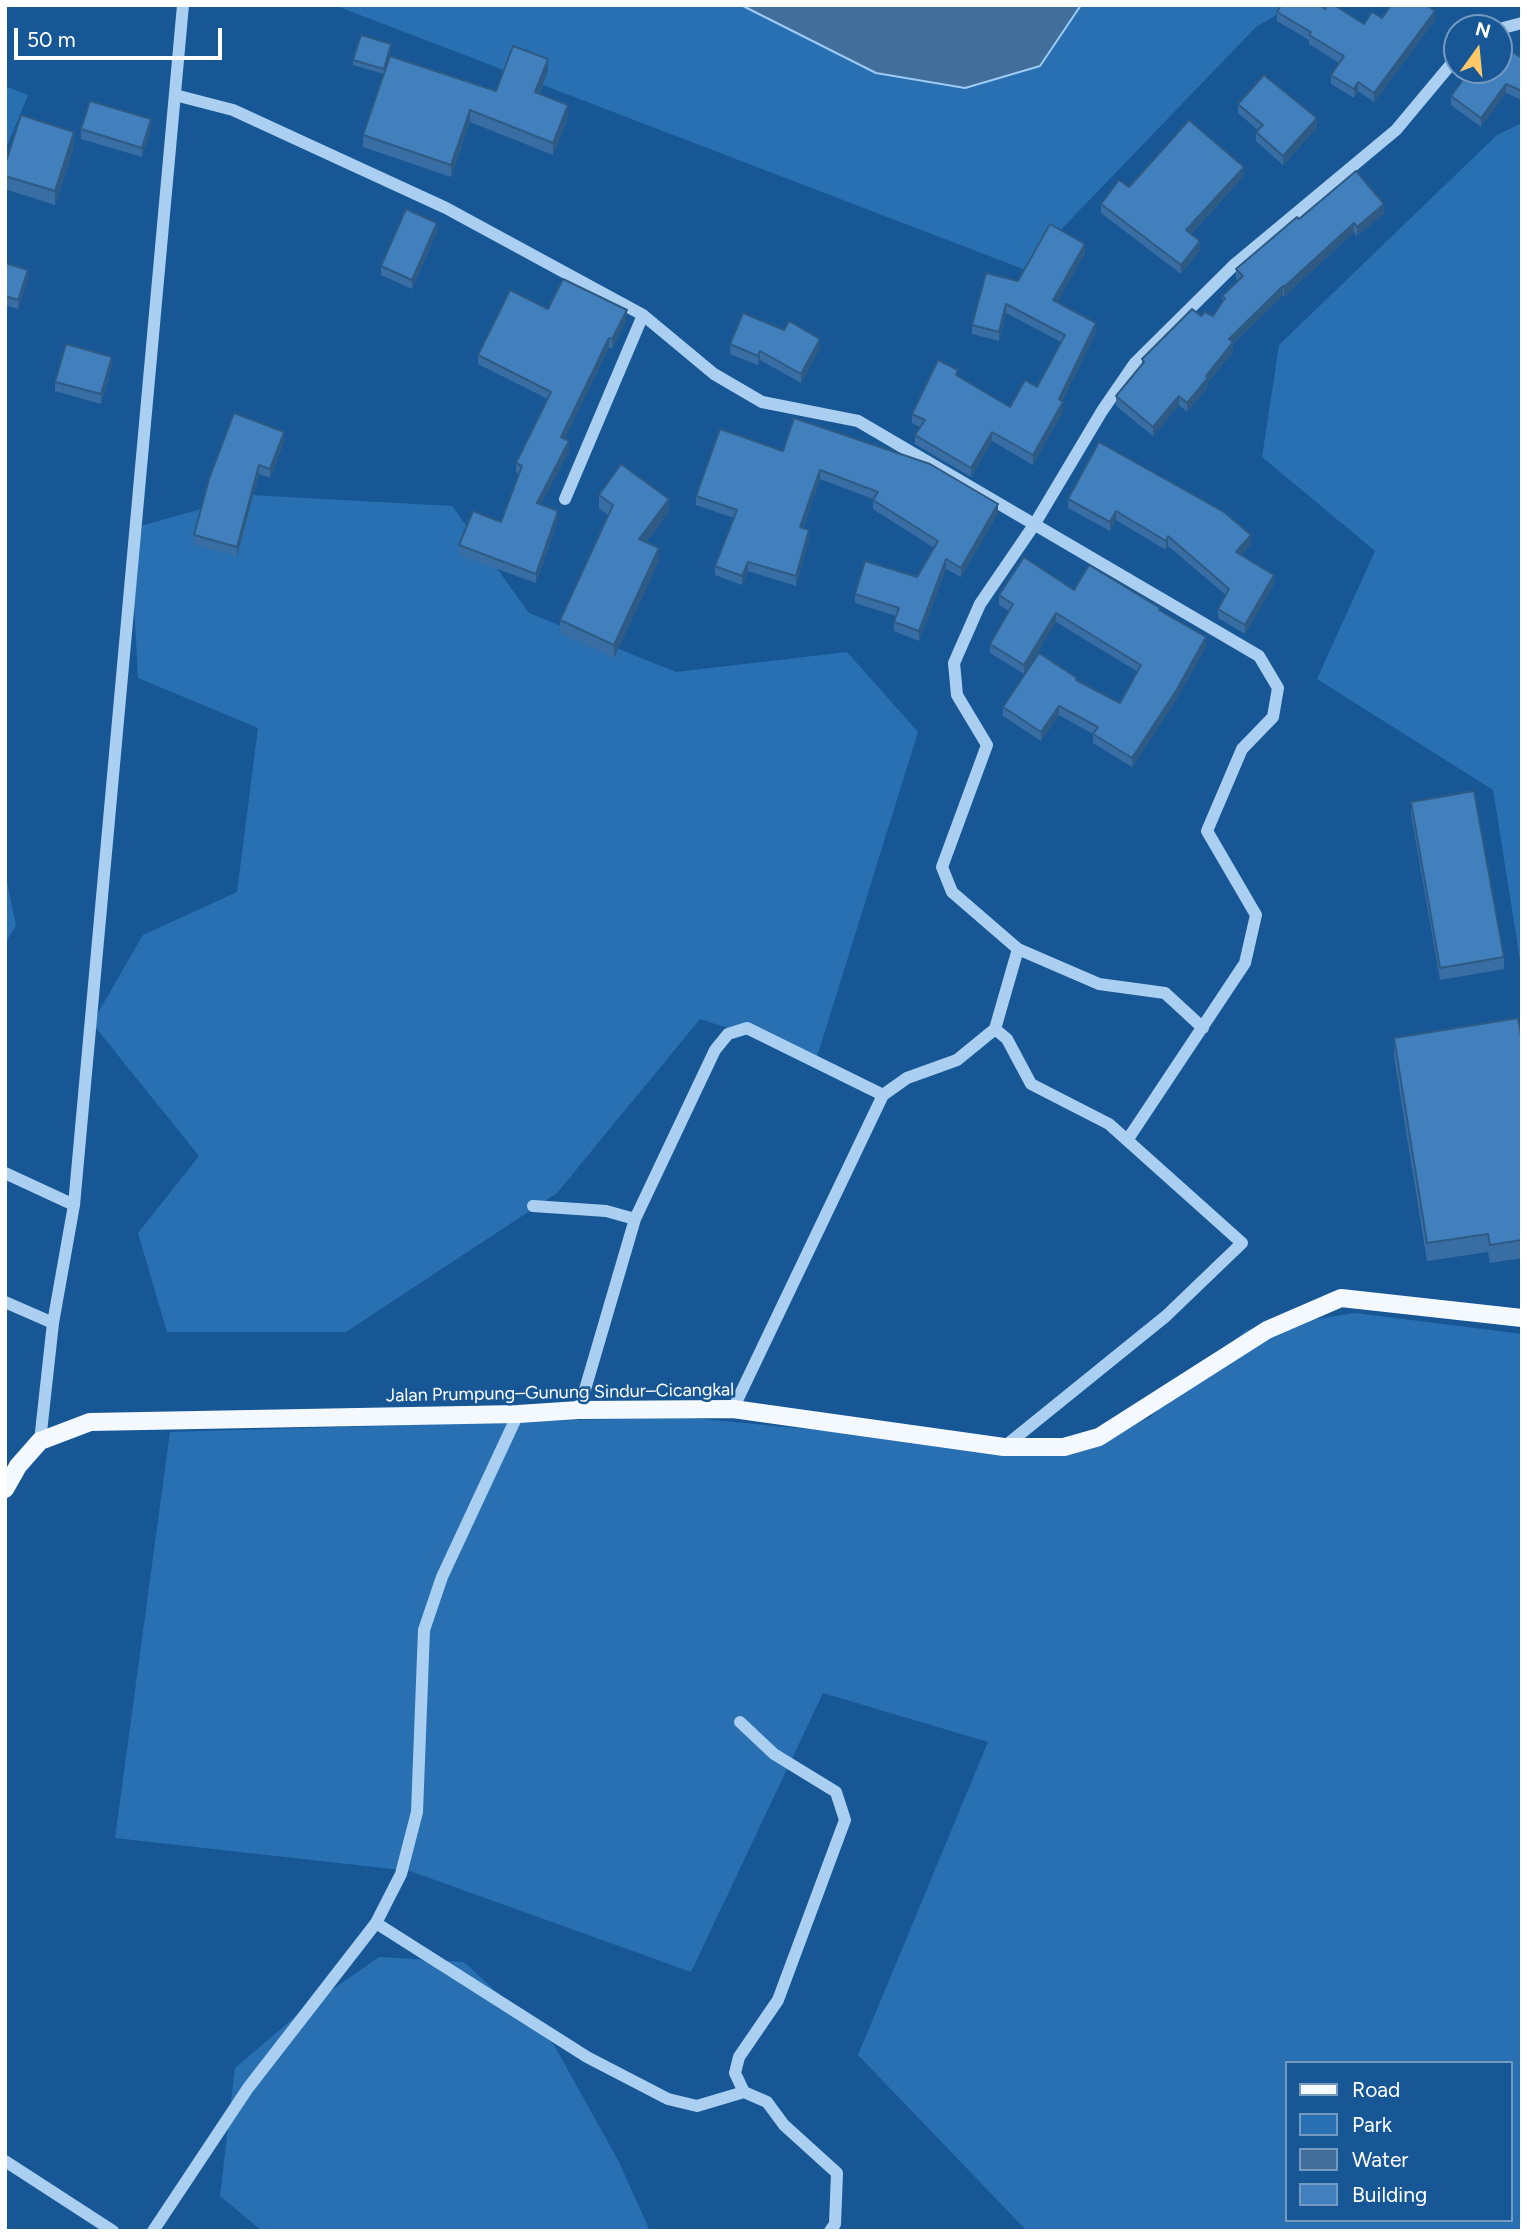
<!DOCTYPE html>
<meta charset="utf-8">
<style>
body{margin:0}
#map{position:relative;width:1527px;height:2236px;overflow:hidden;background:#185795;font-family:Figtree,sans-serif}
canvas{display:block}
.frame{position:absolute;inset:0;border:7px solid #fff;pointer-events:none}
.legend{position:absolute;left:1285px;top:2061px;width:228px;height:161px;box-sizing:border-box;background:#185795;border:2px solid #749abf;margin:0;padding:9px 12px;list-style:none;font-size:21px;color:#fff}
.legend li{display:flex;align-items:center;gap:14px;height:35px}
.legend b{width:35px;border:2px solid #749abf}
.north{position:absolute;left:1443px;top:14px;width:70px;height:70px;box-sizing:border-box;background:#185795;border:2px solid #749abf;border-radius:50%;rotate:15deg;font-size:19px;font-weight:700;line-height:28px;text-align:center;color:#fff}
.north::after{content:'';display:block;margin:auto;width:24px;height:32px;background:#ffc969;clip-path:polygon(50% 0,100% 100%,50% 72%,0 100%)}
.scale{position:absolute;left:14px;top:28px;width:208px;height:32px;box-sizing:border-box;border:4px solid #fff;border-top:0;padding-left:9px;font-size:21px;line-height:24px;white-space:nowrap;color:#fff;-webkit-text-stroke:5px #185795;paint-order:stroke}
</style>
<div id="map">
<canvas width="1527" height="2236"></canvas>
<div class="frame"></div>
<ul class="legend">
<li><b style="height:9px;background:#f3f9ff"></b>Road</li>
<li><b style="height:19px;background:#2870b2"></b>Park</li>
<li><b style="height:19px;background:#426e9b"></b>Water</li>
<li><b style="height:19px;background:#4180bd"></b>Building</li>
</ul>
<div class="north">N</div>
<div class="scale">50 m</div>
</div>
<script>
const context = document.querySelector('canvas').getContext('2d');
context.lineJoin = 'round';
function paint(path, color) {
  context.fillStyle = color;
  context.fill(path, 'evenodd');
}
function shape(rows) {
  const path = new Path2D();
  for (const r of rows) {
    path.moveTo(r[0], r[1]);
    for (let i = 2; i < r.length; i += 2) path.lineTo(r[i], r[i + 1]);
  }
  return path;
}
function strokePath(path, color, width, dash) {
  context.strokeStyle = color;
  context.lineWidth = width;
  context.lineCap = dash ? 'butt' : 'round';
  context.setLineDash(dash || []);
  context.stroke(path);
}
function label(font, color, halo, rows, align = 'center') {
  context.font = font + ' Figtree,sans-serif';
  context.lineWidth = 5;
  context.setLineDash([]);
  context.textBaseline = 'middle';
  context.strokeStyle = halo;
  context.fillStyle = color;
  for (const [text, x, y, turn = 0] of rows) {
    context.save();
    context.translate(x, y);
    context.rotate((+turn || 0) * Math.PI / 180);
    context.textAlign = isNaN(turn) ? turn : align;
    if (halo) context.strokeText(text, 0, 0);
    context.fillText(text, 0, 0);
    context.restore();
  }
}
paint(shape([
 [334,5,1293,5,1256,27,1023,269],
 [5,86,28,95,5,151],
 [1522,123,1522,972,1493,790,1317,679,1375,551,1262,457,1279,345,1497,135],
 [251,495,452,506,529,613,676,672,847,652,918,732,817,1057,700,1019,557,1193,346,1332,167,1332,138,1233,199,1156,92,1023,143,935,237,892,258,728,138,678,130,529],
 [5,873,16,926,5,943],
 [1355,1313,1522,1334,1522,2231,1027,2231,858,2055,988,1742,823,1693,691,1972,410,1871,115,1838,170,1432,682,1417,1055,1453,1149,1418,1246,1330],
 [1287,2063,1511,2063,1511,2220,1287,2220],
 [379,1957,464,1962,554,2045,618,2160,650,2231,262,2231,220,2196,235,2068,303,2010]
]), '#2870b2');
const water = shape([
 [741,5,1081,5,1040,66,965,88,876,73,741,5]
]);
paint(water, '#426e9b');
strokePath(water, '#9dcbf3', 2);
strokePath(shape([
 [1499,29,1522,23],
 [175,95,233,110,446,208,643,315,714,374,762,402,858,421,1259,656,1278,688,1273,717,1242,749,1207,831,1256,915,1245,963,1128,1139],
 [565,499,643,315],
 [1018,949,1099,984,1165,993,1203,1028],
 [995,1029,1007,1039,1031,1084,1109,1124,1242,1243,1166,1316,1004,1447],
 [5,1173,74,1205],
 [533,1206,606,1211,635,1219,579,1410],
 [635,1219,715,1050,728,1034,747,1028,883,1095],
 [5,1302,53,1323],
 [733,1409,883,1095,907,1078,957,1060,995,1029,1018,949,952,892,942,867,987,745,957,695,954,663,980,604,1034,525,1102,411,1135,363,1235,264,1396,130,1457,57],
 [40,1441,53,1323,74,1205,183,5],
 [740,1722,774,1754,836,1792,845,1820,778,2000,739,2057,735,2073,744,2092,767,2102,784,2125,837,2173,835,2224,830,2231],
 [376,1923,587,2057,668,2099,697,2106,744,2092],
 [5,2161,113,2231],
 [153,2231,248,2088,376,1923,401,1874,417,1812,424,1630,442,1577,518,1414]
]), '#aacff0', 12);
strokePath(shape([
 [5,1489,18,1466,40,1441,90,1422,518,1414,579,1410,733,1409,1004,1447,1064,1447,1099,1437,1267,1330,1341,1298,1522,1318]
]), '#f3f9ff', 18);
paint(shape([
 [1325,9,1364,24,1382,18,1435,20,1374,102,1358,91,1354,98,1331,84,1331,75,1339,63,1309,44,1309,40,1277,21,1277,12],
 [391,49,384,74,353,65,353,60],
 [1518,56,1522,58,1522,100,1506,93,1481,127,1451,105,1451,96,1467,74,1463,71,1463,70,1499,70],
 [548,71,540,93,568,117,553,155,470,122,451,177,363,147,363,135,496,91],
 [1238,104,1317,128,1283,165,1256,141,1256,132,1258,130,1238,113],
 [151,128,142,157,81,139,81,129],
 [74,146,55,205,5,189,5,165],
 [1244,176,1191,234,1200,250,1181,274,1101,213,1101,204,1129,187],
 [1384,214,1357,236,1354,232,1284,297,1283,295,1233,344,1233,352,1208,382,1208,387,1187,412,1179,405,1153,436,1116,406,1116,396,1142,364,1142,359,1201,316,1213,316,1222,303,1222,296,1238,280,1236,279,1236,269,1299,219],
 [437,232,412,289,381,275,381,266],
 [1085,253,1057,302,1096,332,1062,401,1063,411,1033,465,992,441,971,477,915,444,915,435,920,427,912,423,912,414,958,376,1010,407,1037,387,1061,342,1006,313,999,341,972,334,972,325,1018,281],
 [5,263,28,280,18,309,5,305],
 [548,309,627,319,612,349,609,347,564,439,569,451,541,504,558,520,536,583,459,555,459,545,501,522,519,474,516,472,516,463,548,399,478,364,478,355],
 [784,330,820,348,801,383,760,360,758,365,730,354,730,344],
 [112,366,101,404,55,391,55,382],
 [284,442,270,478,259,474,237,556,194,545,194,535,209,479],
 [783,451,998,513,961,577,946,569,919,641,894,631,894,622,896,616,855,603,855,594,917,577,934,548,873,509,873,499,820,479,803,528,809,539,796,586,748,571,742,585,715,575,715,566,734,518,696,505,696,496],
 [599,495,669,512,646,542,659,560,614,658,560,633,560,620,608,515,599,508],
 [1068,499,1251,544,1241,555,1274,584,1245,634,1218,618,1218,609,1226,595,1168,546,1166,550,1116,520,1110,531,1068,508],
 [1074,590,1160,611,1206,646,1176,700,1132,767,1093,743,1093,734,1059,715,1041,741,1003,716,1003,707,1077,681,1120,703,1138,672,1056,622,1024,674,990,653,990,644,1009,611,999,605,999,595],
 [1411,802,1504,957,1504,969,1440,980,1411,814],
 [1394,1038,1522,1041,1522,1258,1490,1263,1488,1252,1427,1261,1394,1056]
]), '#386ea3');
paint(shape([
 [1435,11,1435,20,1374,102,1374,93],
 [391,44,391,49,384,74,384,69],
 [548,59,548,71,535,104,535,92],
 [1358,82,1358,91,1354,98,1354,89],
 [1506,84,1506,93,1481,127,1481,118],
 [568,105,568,117,553,155,553,143],
 [470,110,470,122,451,177,451,165],
 [1317,118,1317,128,1283,165,1283,156],
 [151,119,151,128,142,157,142,148],
 [74,132,74,146,55,205,55,191],
 [1244,167,1244,176,1186,239,1186,230],
 [1384,204,1384,214,1357,236,1357,227],
 [437,223,437,232,412,289,412,280],
 [1354,223,1354,232,1284,297,1284,287],
 [1200,241,1200,250,1181,274,1181,265],
 [1085,244,1085,253,1053,309,1053,300],
 [28,270,28,280,18,309,18,300],
 [1283,286,1283,295,1233,344,1233,352,1208,382,1208,387,1187,412,1187,403,1229,339],
 [1006,304,1006,313,999,341,999,332],
 [627,310,627,319,612,349,612,339],
 [1096,323,1096,332,1059,408,1059,399],
 [609,338,609,347,561,447,561,437],
 [820,339,820,348,801,383,801,374],
 [760,351,760,360,758,365,758,356],
 [112,357,112,366,101,404,101,394],
 [1179,396,1179,405,1153,436,1153,427],
 [1063,402,1063,411,1033,465,1033,455],
 [284,432,284,442,270,478,270,469],
 [992,432,992,441,971,477,971,468],
 [569,441,569,451,537,512,537,503],
 [259,465,259,474,237,556,237,547],
 [820,470,820,479,800,536,800,527],
 [669,499,669,512,639,551,639,539],
 [998,504,998,513,961,577,961,568],
 [558,511,558,520,536,583,536,574],
 [1116,511,1116,520,1110,531,1110,522],
 [809,530,809,539,796,586,796,576],
 [1251,535,1251,544,1236,562,1236,552],
 [1168,536,1168,546,1166,550,1166,541],
 [659,548,659,560,614,658,614,645],
 [946,559,946,569,919,641,919,631],
 [748,562,748,571,742,585,742,576],
 [1274,575,1274,584,1245,634,1245,625],
 [1056,613,1056,622,1024,674,1024,665],
 [1206,637,1206,646,1176,700,1132,767,1132,758],
 [1059,706,1059,715,1041,741,1041,732]
]), '#2e5a84');
const building = shape([
 [1281,5,1320,5,1325,9,1327,5,1334,5,1364,24,1372,12,1382,18,1391,5,1426,5,1435,11,1374,93,1358,82,1354,89,1331,75,1344,56,1309,35,1311,32,1277,12,1281,5],
 [361,35,391,44,384,69,353,60,361,35],
 [1499,44,1522,58,1522,91,1506,84,1481,118,1451,96,1470,70,1499,70,1499,44],
 [513,46,548,59,535,92,568,105,553,143,470,110,451,165,363,135,390,56,496,91,513,46],
 [1264,75,1317,118,1283,156,1256,132,1263,125,1238,104,1264,75],
 [90,101,151,119,142,148,81,129,90,101],
 [21,115,74,132,55,191,5,176,5,165,21,115],
 [1189,120,1244,167,1186,230,1200,241,1181,265,1101,204,1119,180,1129,187,1189,120],
 [1356,171,1384,204,1357,227,1354,223,1284,287,1283,286,1229,339,1233,342,1206,376,1208,378,1187,403,1179,396,1153,427,1116,396,1144,362,1142,359,1192,309,1201,316,1205,312,1213,316,1225,298,1222,296,1243,276,1236,269,1297,217,1299,219,1356,171],
 [406,209,437,223,412,280,381,266,406,209],
 [1050,224,1085,244,1053,300,1096,323,1059,399,1063,402,1033,455,992,432,971,468,915,435,925,420,912,414,938,360,958,370,956,375,1010,407,1025,380,1037,387,1065,335,1006,304,999,332,972,325,986,273,1018,281,1050,224],
 [5,263,28,270,18,300,5,296,5,263],
 [563,279,627,310,612,339,609,338,561,437,569,441,537,503,558,511,536,574,459,545,473,511,501,522,522,466,516,463,551,392,478,355,510,290,548,309,563,279],
 [743,313,784,330,789,321,820,339,801,374,760,351,758,356,730,344,743,313],
 [66,344,112,357,101,394,55,382,66,344],
 [234,413,284,432,270,469,259,465,237,547,194,535,209,479,234,413],
 [794,418,930,464,998,504,961,568,946,559,919,631,894,622,899,608,855,594,865,561,917,577,938,541,873,500,878,492,820,470,800,527,809,530,796,576,748,562,742,576,715,566,737,510,696,496,720,429,783,451,794,418],
 [1099,442,1224,512,1251,535,1236,552,1274,575,1245,625,1218,609,1229,589,1168,536,1166,541,1116,511,1110,522,1068,499,1099,442],
 [621,464,669,499,639,539,659,548,614,645,560,620,613,505,599,495,621,464],
 [1024,557,1074,590,1089,565,1160,608,1159,610,1206,637,1176,691,1132,758,1093,734,1098,727,1059,706,1041,732,1003,707,1039,653,1077,678,1076,680,1120,703,1141,665,1056,613,1024,665,990,644,1013,604,999,595,1024,557],
 [1474,791,1504,957,1440,968,1411,802,1474,791],
 [1518,1018,1522,1041,1522,1240,1490,1245,1488,1234,1427,1243,1394,1038,1518,1018]
]);
paint(building, '#4180bd');
strokePath(building, '#2e5a84', 2);
label('18px', '#fff', '#185795', [
 ["Jalan Prumpung–Gunung Sindur–Cicangkal",560,1393,-1]
]);
</script>
